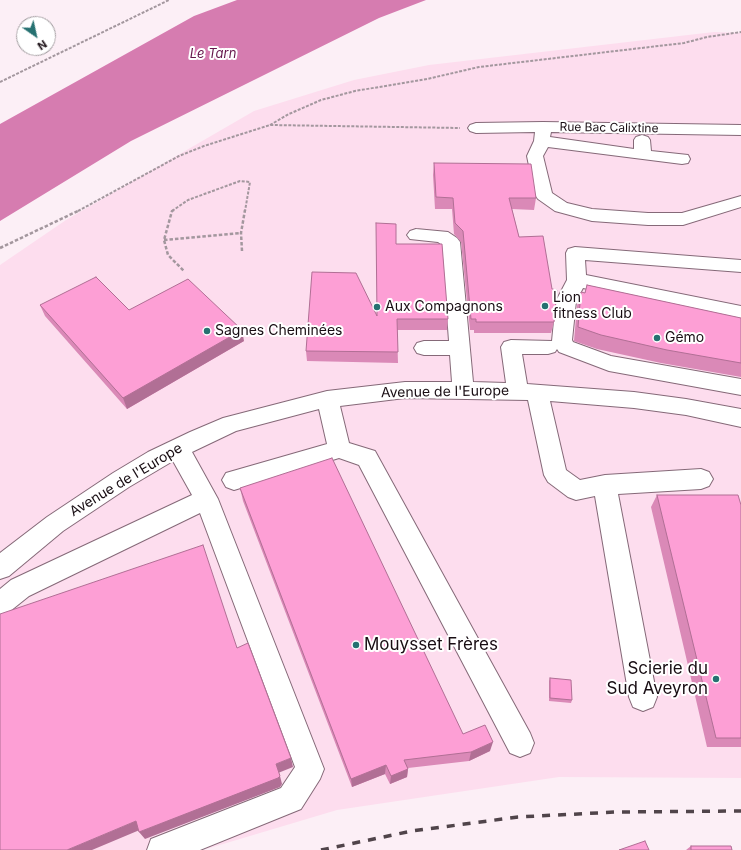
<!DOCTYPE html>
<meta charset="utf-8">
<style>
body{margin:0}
#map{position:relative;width:741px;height:850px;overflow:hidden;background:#fceff6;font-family:Inter,sans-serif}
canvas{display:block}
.north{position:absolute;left:16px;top:16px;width:40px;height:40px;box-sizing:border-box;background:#fff;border:1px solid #a39ea1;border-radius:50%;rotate:146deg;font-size:11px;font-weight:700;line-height:16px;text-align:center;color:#180d13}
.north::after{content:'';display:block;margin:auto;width:14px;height:18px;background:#267171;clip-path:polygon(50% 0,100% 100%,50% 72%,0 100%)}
</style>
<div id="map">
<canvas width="741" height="850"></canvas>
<div class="north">N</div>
</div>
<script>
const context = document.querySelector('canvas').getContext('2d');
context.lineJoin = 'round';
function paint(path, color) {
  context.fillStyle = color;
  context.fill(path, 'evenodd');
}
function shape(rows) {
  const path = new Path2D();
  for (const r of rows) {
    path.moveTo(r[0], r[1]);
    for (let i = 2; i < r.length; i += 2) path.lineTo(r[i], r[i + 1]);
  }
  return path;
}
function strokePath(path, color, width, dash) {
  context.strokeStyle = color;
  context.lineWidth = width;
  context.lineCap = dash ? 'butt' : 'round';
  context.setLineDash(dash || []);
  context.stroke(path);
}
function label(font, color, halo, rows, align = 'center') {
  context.font = font + ' Inter,sans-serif';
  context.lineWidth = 4;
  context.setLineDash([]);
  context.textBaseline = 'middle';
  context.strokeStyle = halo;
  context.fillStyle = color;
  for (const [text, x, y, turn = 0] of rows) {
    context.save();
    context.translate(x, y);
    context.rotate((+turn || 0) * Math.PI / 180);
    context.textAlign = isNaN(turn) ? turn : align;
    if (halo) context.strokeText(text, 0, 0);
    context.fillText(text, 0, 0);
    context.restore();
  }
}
paint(shape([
 [714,32,741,33,741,778,559,777,337,810,203,850,0,850,0,265,66,220,254,111,354,80,429,65]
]), '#fdddee');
paint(shape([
 [237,0,426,0,379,18,131,141,0,221,0,124,194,16]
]), '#d67cb0');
const minor = shape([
 [543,122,741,125,741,135,551,132,550,137,634,149,634,140,636,137,642,135,648,137,650,140,651,151,688,155,690,159,688,163,682,164,548,147,543,156,552,193,567,203,592,209,648,213,682,213,741,196,741,207,683,225,648,225,592,221,555,211,538,199,535,195,527,156,534,141,535,132,476,133,470,131,468,128,470,125,476,123,543,122],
 [416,229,448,232,457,238,460,242,473,382,506,383,501,347,504,342,511,340,552,341,556,301,567,280,566,253,568,249,575,247,741,260,741,272,585,260,586,275,741,306,741,320,583,288,576,301,572,340,573,342,611,356,741,379,741,395,609,371,559,352,557,349,555,352,548,354,522,354,527,384,634,392,686,399,741,409,741,427,686,415,634,408,550,401,566,470,580,480,605,475,701,469,709,472,713,479,709,486,701,489,618,494,657,697,653,707,643,711,633,707,629,697,595,496,576,500,568,497,548,482,544,475,528,400,405,398,340,406,349,443,375,451,530,733,534,743,530,753,520,757,510,753,359,465,339,458,234,490,226,487,222,480,226,473,327,444,319,409,236,431,192,452,218,499,324,769,320,779,301,809,200,850,147,850,151,839,281,788,295,767,200,513,29,596,9,612,0,616,0,589,11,580,192,495,173,461,129,487,63,531,9,576,0,579,0,553,47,517,113,473,148,452,190,432,223,418,327,391,405,382,452,382,450,355,424,355,417,353,414,348,417,343,424,341,449,341,442,245,438,242,410,239,407,235,410,231,416,229]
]);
strokePath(minor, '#856978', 2);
strokePath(shape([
 [0,82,169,0],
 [270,125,289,114,321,100,355,91,427,79,479,67,684,43,707,37,741,32],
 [78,211,179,156,204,146,270,125,460,128],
 [172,211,188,200,240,181,250,182,245,211]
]), '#a3979e', 2, [3, 1.5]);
strokePath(shape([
 [174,210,172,211,164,240,168,255,184,271],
 [164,240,241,233],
 [0,248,80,210],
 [242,251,241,233,245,210]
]), '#a3979e', 2.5, [3.5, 2]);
paint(minor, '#fff');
strokePath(shape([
 [321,850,412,831,518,817,616,812,741,811]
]), '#50444a', 3.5, [8, 8]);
paint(shape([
 [434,163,536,198,534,210,512,209,519,237,554,322,551,333,474,333,474,330,470,330,461,242,454,234,452,209,435,209,433,175],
 [396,244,448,319,447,330,397,330,398,363,307,361,306,351,376,316],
 [587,285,741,318,741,377,661,363,597,349,574,341,577,306,581,292,585,293],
 [40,305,129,310,244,341,127,409,45,316],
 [240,488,463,734,490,751,469,761,408,768,407,777,390,784,385,774,352,787,243,501],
 [657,495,741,505,741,747,707,747,651,507],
 [550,678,572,700,571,703,549,701,549,681],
 [691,846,732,850,686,850]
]), '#da89b7');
paint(shape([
 [242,330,244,341,127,409,123,398],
 [493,742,490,751,469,761,471,752],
 [291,758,293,767,278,773,276,764],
 [386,765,385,774,352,787,351,779],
 [408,769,407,777,390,784,391,776],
 [280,776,282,784,280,787,145,839,139,832],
 [136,821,142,829,92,850,67,850]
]), '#b16f95');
const building = shape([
 [434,163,531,164,536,198,509,198,519,237,543,236,552,289,557,290,554,322,476,322,476,319,471,319,463,231,455,223,453,198,436,197,434,163],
 [376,223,396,224,396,244,442,244,448,319,397,319,398,352,306,351,312,272,356,273,377,316,376,223],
 [96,277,129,310,188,279,242,330,123,398,40,305,96,277],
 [587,285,741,318,741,363,667,350,601,335,578,327,581,292,585,293,587,285],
 [332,458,463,734,485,725,493,742,471,752,404,760,408,769,391,776,386,765,351,779,240,488,332,458],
 [657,495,738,495,741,505,741,738,716,738,657,495],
 [203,545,237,648,248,643,291,758,276,764,280,776,278,778,139,832,136,821,67,850,0,850,0,614,203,545],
 [550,678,571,680,572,700,550,698,550,678],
 [645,841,649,850,619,850,645,841],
 [691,846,731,846,732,850,691,850,691,846]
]);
paint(building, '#fd9fd5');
strokePath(building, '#b16f95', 1);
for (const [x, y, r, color] of [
 [545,306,4,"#267171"],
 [377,307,4,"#267171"],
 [207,331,4,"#267171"],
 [657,338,4,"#267171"],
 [356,645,4,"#267171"],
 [716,679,4,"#267171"]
]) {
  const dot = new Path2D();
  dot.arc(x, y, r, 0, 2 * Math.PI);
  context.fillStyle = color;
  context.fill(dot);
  strokePath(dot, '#fff', 1.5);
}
label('12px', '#180d13', '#fff', [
 ["Rue Bac Calixtine",609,128,1]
]);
label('italic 13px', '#66154b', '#fff', [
 ["Le Tarn",213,54]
]);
label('14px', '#180d13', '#fff', [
 ["Lion",553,298],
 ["fitness Club",553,314],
 ["Aux Compagnons",385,307],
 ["Sagnes Cheminées",215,331],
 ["Gémo",665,338]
], 'left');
label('14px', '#180d13', '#fff', [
 ["Avenue de l'Europe",445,392,-1],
 ["Avenue de l'Europe",126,480,-31]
]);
label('17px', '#180d13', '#fff', [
 ["Mouysset Frères",364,645],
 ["Scierie du",708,669,"right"],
 ["Sud Aveyron",708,689,"right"]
], 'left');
</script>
